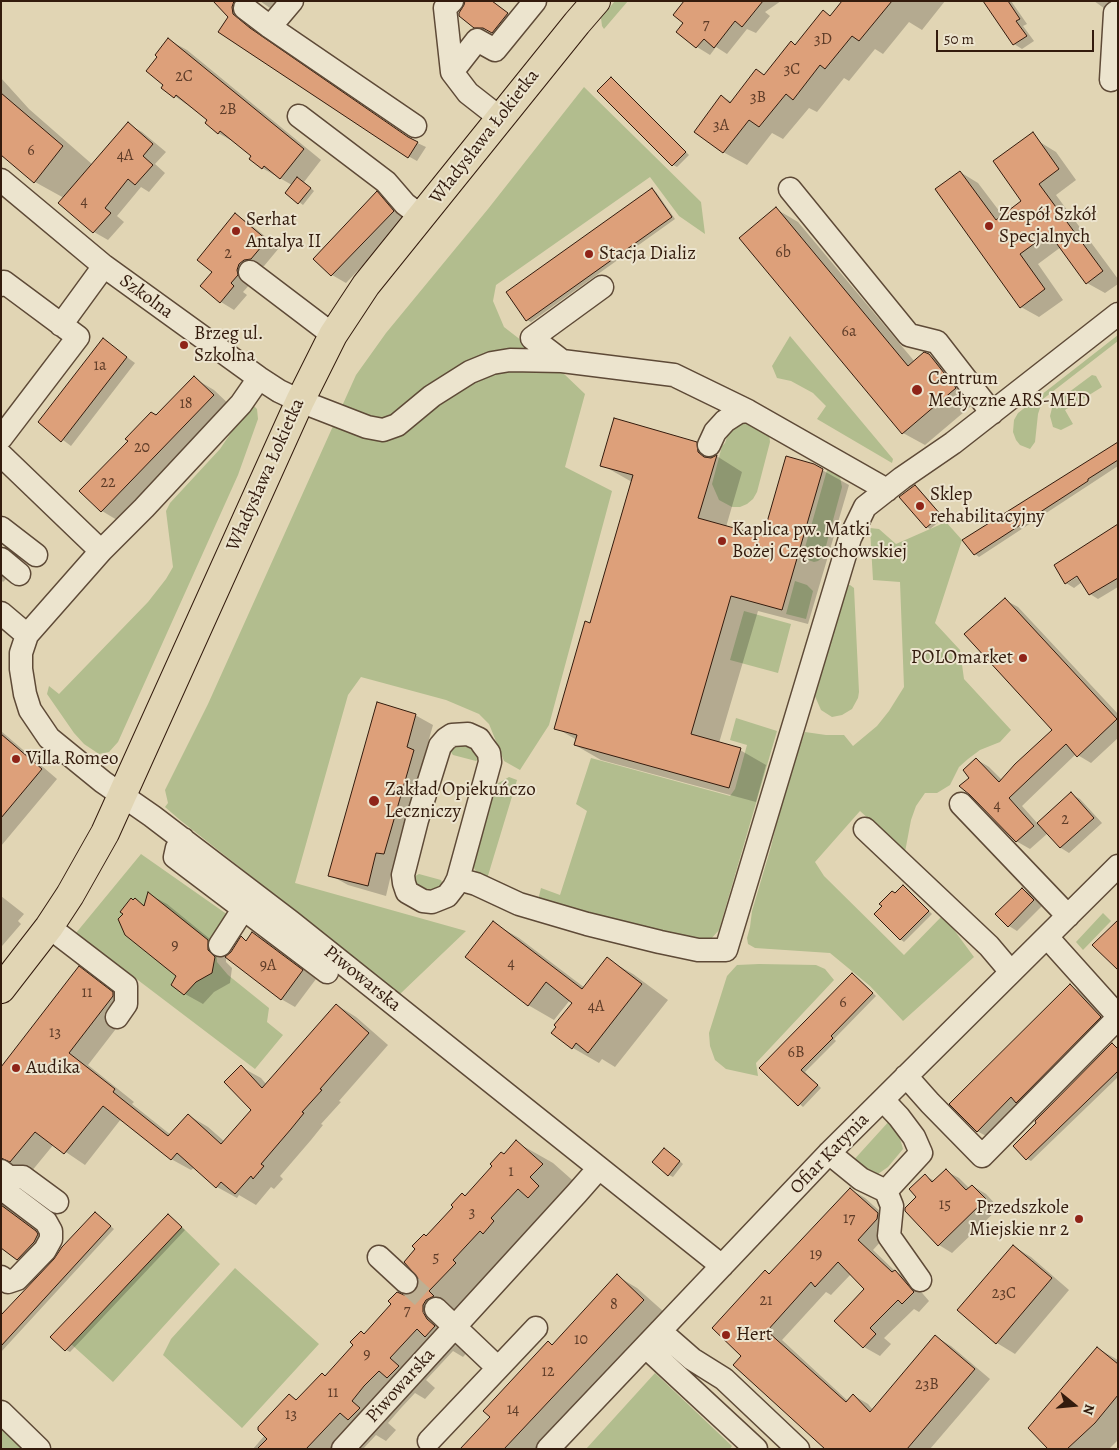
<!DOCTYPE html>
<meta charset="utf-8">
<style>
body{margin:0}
#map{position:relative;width:1119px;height:1450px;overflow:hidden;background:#e1d5b4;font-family:Alegreya,serif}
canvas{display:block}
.frame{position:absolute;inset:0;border:2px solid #331b0d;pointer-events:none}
.north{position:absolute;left:1049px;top:1380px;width:50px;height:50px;-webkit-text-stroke:4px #ece4ce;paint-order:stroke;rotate:107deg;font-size:14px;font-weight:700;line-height:20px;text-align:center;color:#331b0d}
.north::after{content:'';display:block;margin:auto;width:18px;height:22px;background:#331b0d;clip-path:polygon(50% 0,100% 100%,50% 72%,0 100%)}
.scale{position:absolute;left:936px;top:30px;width:158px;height:22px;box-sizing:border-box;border:2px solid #331b0d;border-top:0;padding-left:6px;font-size:15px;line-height:18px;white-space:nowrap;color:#331b0d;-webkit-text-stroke:4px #ece4ce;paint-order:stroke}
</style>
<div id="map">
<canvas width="1119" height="1450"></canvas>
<div class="frame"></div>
<div class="north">N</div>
<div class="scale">50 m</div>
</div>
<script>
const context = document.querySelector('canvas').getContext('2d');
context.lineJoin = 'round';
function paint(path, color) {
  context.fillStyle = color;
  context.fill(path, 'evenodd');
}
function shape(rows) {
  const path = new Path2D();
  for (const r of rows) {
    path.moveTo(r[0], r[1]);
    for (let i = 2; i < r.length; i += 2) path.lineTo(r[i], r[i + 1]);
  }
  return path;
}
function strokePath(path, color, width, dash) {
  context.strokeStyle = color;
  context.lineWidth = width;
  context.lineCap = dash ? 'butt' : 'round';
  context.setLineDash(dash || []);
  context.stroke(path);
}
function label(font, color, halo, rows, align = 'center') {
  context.font = font + ' Alegreya,serif';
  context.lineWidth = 4;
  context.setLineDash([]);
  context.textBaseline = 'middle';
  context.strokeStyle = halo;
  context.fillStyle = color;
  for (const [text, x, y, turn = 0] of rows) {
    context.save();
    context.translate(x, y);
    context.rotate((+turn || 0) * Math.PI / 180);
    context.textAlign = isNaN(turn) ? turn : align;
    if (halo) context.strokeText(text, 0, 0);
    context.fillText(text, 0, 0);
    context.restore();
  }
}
paint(shape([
 [615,1,628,1,604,29,602,26,601,18],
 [584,87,701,202,705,234,679,216,650,177,496,285,493,301,504,327,562,372,585,394,565,467,612,491,549,725,520,770,504,761,489,724,479,714,446,700,361,677,348,695,295,883,466,931,400,994,180,820,165,807,168,803,165,790,208,704,356,375,386,333,488,209],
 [1118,335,1118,341,1043,399,1038,414,1035,442,1030,449,1020,445,1016,440,1013,432,1014,420,1018,413],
 [790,336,893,459,892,463,817,419,826,406,813,393,791,381,777,378,772,366],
 [1092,375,1096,376,1102,387,1065,410,1073,424,1061,430,1053,427,1050,416,1053,404],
 [254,406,257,409,258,419,238,475,118,742,109,752,99,754,84,744,74,733,47,694,49,686,59,694,148,602,166,579,173,567,166,511,170,503,220,449,247,409],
 [742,419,769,433,770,442,757,492,753,499,747,504,740,507,732,507,719,500,712,484,722,446,725,443,729,431],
 [827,470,840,477,842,487,823,557,818,561,814,562,802,558],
 [946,522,962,540,935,623,960,650,964,679,1011,730,1000,742,980,750,968,759,959,767,950,785,937,793,925,793,916,806,911,820,905,852,860,811,815,862,824,876,904,955,943,915,974,957,903,1021,870,986,830,953,755,948,748,944,747,938,750,927,752,911,771,847,787,779,805,732,826,735,844,735,853,746,877,726,889,711,904,687,900,582,873,580,870,528,879,529,896,544],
 [795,581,807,585,813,591,806,619,786,614],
 [847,585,850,585,854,588,859,692,858,698,852,709,842,715,832,717,821,710,814,694],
 [744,611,791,624,778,673,730,660],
 [736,718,777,731,719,930,711,939,695,941,538,900,541,888,560,895,587,811,576,804,591,758,730,796,735,789,747,745,730,740],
 [471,743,479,758,476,761,453,755,450,751,451,747],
 [509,777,517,780,487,879,477,873,472,865,495,785],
 [141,854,228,915,216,945,217,962,228,975,269,1008,267,1022,283,1035,255,1069,76,933],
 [419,874,441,880,443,885,432,893,418,889,413,877],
 [1103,913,1111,921,1083,950,1076,942],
 [759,964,816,965,825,969,834,980,756,1063,758,1076,726,1069,715,1060,710,1046,709,1033,727,976,737,965],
 [891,1119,897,1128,903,1149,888,1167,878,1174,859,1169,851,1163],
 [182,1227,220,1264,113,1382,71,1344],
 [235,1268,319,1344,242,1428,163,1355,171,1339],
 [655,1373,732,1446,730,1449,586,1449],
 [1,1420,31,1449,1,1449]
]), '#b2bd8e');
paint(shape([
 [215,1,248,1,241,19,245,24,411,140,426,147,417,161,408,156,230,17],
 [260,1,287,1,277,13],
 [492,1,511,16,496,34,488,30,479,29,474,27],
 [685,1,781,1,765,12,770,16,756,33,747,29,727,54,716,47,710,55,697,47,678,32,684,23],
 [844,1,945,1,922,30,909,22,883,54,875,49,849,81,844,78,817,112,809,108,783,139,772,133,747,165,723,152,721,96,732,102,757,70,765,76,796,46,823,12,831,17],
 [985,1,1011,1,1027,24,1023,26,1034,41,1022,49,1014,44],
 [1094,1,1118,1,1108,11],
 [169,40,187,50,321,160,304,182,314,191,303,205,286,192,292,185,262,168,253,156,236,143,218,133,209,120,163,88,165,85,159,57],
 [1,78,29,109,93,165,128,124,142,132,166,152,155,164,165,173,149,192,141,187,117,216,124,222,108,240,94,232,60,203,64,198,35,182,1,153],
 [611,78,689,155,677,167,673,165],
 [1038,141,1056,152,1076,180,1056,195,1118,279,1118,284,1105,293,1087,283,1061,247,1038,264,1063,300,1039,317,1021,307,960,172,978,183,1003,216,1023,201],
 [652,189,656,192,675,219,531,322,527,320],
 [377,193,390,201,407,219,346,283,332,275,315,259],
 [776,209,798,222,915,362,929,355,951,368,977,401,925,445,903,433],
 [235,215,249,223,279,248,264,266,258,267,251,283,243,292,247,295,234,310,221,302,202,286,213,271],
 [103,340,135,363,71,446,39,422],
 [194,378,214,390,233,408,122,523,102,511],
 [696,443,742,472,726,527,763,537,813,465,849,485,808,624,758,611,719,743,740,750,766,765,756,802,601,760,575,745,577,740,556,728,591,624,632,482,602,465],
 [1118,443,1118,466,979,557,975,554,964,541],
 [915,486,919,489,944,518,930,529,927,527],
 [1116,526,1118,527,1118,587,1098,599,1090,594,1082,582,1074,588,1066,583,1055,566],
 [1081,571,1083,573,1068,583,1068,580],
 [1,574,6,579,3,582,1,580],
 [1005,600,1018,607,1118,714,1118,738,1091,763,1076,754,1022,806,1038,824,1071,794,1080,799,1102,823,1069,853,1061,848,1048,833,1030,849,1016,841,971,778,976,759,989,767,1002,780,1054,730],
 [415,715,433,725,424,757,431,761,402,864,394,862,386,896,348,885,330,875],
 [1,731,57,779,1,846],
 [907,889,932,914,904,942,900,939,895,894],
 [1022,889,1031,894,1042,906,1017,931,1009,926],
 [149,894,167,904,226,952,226,962,232,968,230,983,214,992,203,1004,185,994,178,976,134,902,135,900,146,906],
 [1,896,24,914,18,921,21,924,2,946],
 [493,923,519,938,585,988,607,959,633,974,668,1000,615,1067,602,1059,599,1063,573,1048,573,1002,570,1000,554,1020,528,1005],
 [253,934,266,941,316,979,295,1007,281,999,242,938,247,941],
 [79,968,99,979,132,1005,132,1008,88,1065,134,1102,132,1104,171,1135,188,1115,208,1127,225,1142,253,1110,241,1067,261,1078,267,1085,337,1005,356,1017,388,1045,339,1101,341,1102,321,1124,323,1125,311,1140,280,1176,283,1179,274,1189,271,1187,256,1205,239,1195,237,1198,217,1187,195,1167,191,1170,171,1159,121,1119,85,1165,54,1144,31,1172,20,1169,1,1158],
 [856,977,876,996,834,1039,836,1041,805,1072,821,1088,803,1107,761,1068],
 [1070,986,1079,991,1109,1022,986,1136,977,1131],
 [1112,1045,1118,1049,1118,1077,1031,1161,1027,1159,1015,1146],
 [516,1142,553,1163,579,1186,464,1321,471,1348,463,1357,453,1351,426,1380,435,1388,425,1399,415,1393,401,1408,388,1423,396,1430,386,1441,376,1435,363,1449,253,1449,265,1435,290,1396,298,1400,325,1376,403,1296,410,1296,417,1291,420,1285,427,1237],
 [668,1151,683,1164,673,1177,669,1175],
 [946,1171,959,1178,970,1189,973,1186,986,1194,999,1208,952,1253,939,1245,918,1197,925,1176,935,1181],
 [850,1189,865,1198,893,1223,893,1228,873,1250,896,1272,911,1280,929,1301,919,1312,914,1309,884,1338,891,1344,880,1356,864,1347,836,1321,866,1289,851,1274,831,1295,826,1292,782,1340,848,1401,853,1395,868,1404,873,1410,936,1337,951,1346,990,1379,930,1449,827,1449,743,1356,766,1272,771,1274],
 [1,1198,6,1207,49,1240,31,1267,1,1247],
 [168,1215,185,1230,70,1352,66,1350],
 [99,1216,114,1229,1,1352,1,1318],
 [1013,1246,1031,1257,1069,1290,1015,1354,997,1343,958,1310],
 [617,1276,637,1288,664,1312,536,1449,462,1449,491,1417,548,1343,553,1345],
 [1097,1348,1118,1360,1118,1440,1109,1449,1050,1449]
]), '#0003');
const building = shape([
 [213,1,234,1,232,7,233,14,250,28,408,137,418,142,408,158,218,32,228,17,213,1],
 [465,1,492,1,508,13,492,33,483,28,474,28,459,16,459,13,464,5,465,1],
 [684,1,763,1,742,27,735,21,714,48,704,39,696,48,676,32,683,23,673,15,684,1],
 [842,1,892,1,859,41,852,36,825,69,820,65,793,100,786,94,759,127,749,120,723,153,694,132,721,95,730,103,756,69,764,75,791,41,795,45,823,10,830,16,842,1],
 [983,1,1008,1,1020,19,1016,21,1027,36,1013,45,983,1],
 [168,38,304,149,280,179,264,166,262,169,249,159,251,156,220,131,218,134,205,123,207,120,176,95,174,98,161,88,163,85,146,71,157,57,155,55,168,38],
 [611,77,686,152,672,166,597,91,611,77],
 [1,93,63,146,34,183,1,155,1,93],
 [128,122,153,144,143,156,153,165,135,185,128,179,105,208,111,213,93,233,58,203,128,122],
 [1033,132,1059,169,1039,184,1103,271,1086,284,1049,233,1020,254,1045,289,1020,308,935,189,960,171,996,220,1021,201,993,161,1033,132],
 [297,177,311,188,298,204,285,193,297,177],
 [652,188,672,217,526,321,506,292,652,188],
 [377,191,394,211,331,276,313,259,377,191],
 [776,207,908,366,924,352,929,354,956,388,902,434,739,238,776,207],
 [235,213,267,240,251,259,244,260,239,264,237,270,238,275,231,283,234,286,220,303,200,286,212,272,197,260,235,213],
 [103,338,127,357,61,442,38,422,103,338],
 [194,376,214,395,101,512,79,491,128,441,125,439,151,412,156,415,194,376],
 [614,418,697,442,698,452,704,457,711,458,717,455,698,518,763,536,786,456,814,464,823,469,782,610,731,596,691,734,741,748,729,788,574,745,577,735,554,729,585,621,590,623,633,475,600,466,614,418],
 [1118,442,1118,460,1088,479,1088,481,974,555,962,540,1118,442],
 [915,485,941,515,926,528,899,497,915,485],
 [1118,524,1118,578,1089,595,1077,576,1065,584,1054,565,1118,524],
 [1005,598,1117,719,1077,757,1066,744,1009,798,1034,826,1016,842,970,795,959,786,969,778,963,770,976,758,999,782,1015,764,1052,730,964,634,1005,598],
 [377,702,416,714,407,747,414,750,384,854,376,853,368,886,328,876,377,702],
 [1,734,42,769,1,818,1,734],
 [1071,792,1094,818,1060,848,1037,823,1071,792],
 [903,885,929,911,900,940,874,914,882,906,879,904,892,891,895,893,903,885],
 [1022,888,1034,900,1008,927,995,914,1022,888],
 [148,892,208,940,208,950,215,957,212,973,196,982,184,995,171,985,176,976,125,935,118,919,123,914,120,912,131,898,133,900,135,898,144,906,148,892],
 [1118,920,1118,970,1092,945,1118,920],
 [493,921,582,989,607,957,642,984,588,1053,576,1043,572,1049,551,1033,556,1027,554,1025,572,1003,546,982,528,1006,465,957,493,921],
 [252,932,303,970,281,1000,225,957,231,952,241,936,246,941,252,932],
 [79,966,113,992,113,996,69,1053,115,1089,113,1092,168,1136,188,1114,221,1144,251,1110,224,1082,241,1065,262,1088,336,1004,369,1033,320,1089,322,1090,302,1112,304,1113,291,1129,261,1164,264,1166,253,1179,251,1176,235,1194,221,1182,216,1188,177,1153,171,1160,103,1106,64,1154,35,1132,10,1162,1,1158,1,1067,79,966],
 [852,973,873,993,831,1036,833,1038,801,1070,818,1085,798,1106,759,1068,852,973],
 [1070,984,1101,1017,1016,1103,1011,1097,977,1132,949,1104,1070,984],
 [1112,1043,1118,1049,1118,1071,1026,1160,1013,1146,1036,1123,1035,1121,1112,1043],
 [516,1140,543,1164,530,1177,539,1186,528,1198,518,1189,491,1218,494,1221,483,1234,480,1231,453,1260,456,1263,429,1291,434,1296,426,1300,423,1305,423,1312,427,1319,435,1326,425,1337,417,1329,390,1358,399,1366,387,1378,379,1371,364,1386,352,1401,360,1408,348,1420,340,1413,306,1449,257,1449,267,1439,258,1430,258,1427,289,1394,296,1400,322,1373,325,1376,353,1345,350,1342,361,1331,364,1334,391,1304,388,1301,397,1292,404,1295,409,1295,416,1291,419,1284,418,1278,404,1262,415,1249,412,1246,424,1234,426,1236,453,1207,451,1205,462,1193,465,1196,492,1166,490,1164,501,1152,504,1154,516,1140],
 [664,1148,680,1161,668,1176,652,1162,664,1148],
 [946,1169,966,1190,972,1185,986,1199,938,1246,905,1211,905,1208,916,1197,909,1189,925,1174,932,1182,946,1169],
 [850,1188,878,1213,877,1219,858,1240,892,1272,895,1270,914,1292,902,1304,898,1300,870,1328,876,1334,863,1348,834,1321,864,1289,838,1262,815,1287,811,1282,767,1331,846,1402,853,1394,870,1412,935,1335,975,1369,907,1449,825,1449,733,1365,741,1356,712,1328,765,1270,769,1274,850,1188],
 [1,1205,36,1231,38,1234,34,1242,17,1260,1,1248,1,1205],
 [95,1212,111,1226,1,1346,1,1315,54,1259,62,1247,95,1212],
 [168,1214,182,1227,65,1351,50,1337,168,1214],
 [1013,1245,1052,1278,996,1344,957,1310,1013,1245],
 [617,1274,644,1300,504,1449,460,1449,490,1417,483,1411,548,1341,552,1345,617,1274],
 [1097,1347,1118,1364,1118,1395,1095,1423,1067,1449,1048,1449,1028,1428,1097,1347]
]);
paint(building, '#dda07a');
strokePath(building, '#331b0d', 1);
strokePath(shape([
 [406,1282,436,1309]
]), '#beb093', 22, [22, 11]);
const minor = shape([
 [452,1,445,8,452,72,468,93,500,118],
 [245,8,270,27,415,126],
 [270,27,292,1],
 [452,72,477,40,495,50,535,1],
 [1111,80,1115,13,1118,11],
 [299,116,386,182,405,204,422,217],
 [1,180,104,266,259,378,279,391,300,401,367,427,383,430,397,425,432,396,470,372,492,363,510,360,562,361],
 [790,189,909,335,937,342,992,413],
 [250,272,333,335],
 [1,285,4,282,78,337,1,438],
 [602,287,532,338,562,361,674,375,748,411],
 [61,325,104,266],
 [259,378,241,404,144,508,101,551,27,635,21,653,21,669,25,694,30,710,49,738,103,782,152,816,291,922,722,1266],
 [709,445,715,432,725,421,739,412,748,411,887,490],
 [1,455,101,551],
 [1,528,36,555],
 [1,559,19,574],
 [1,613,27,635],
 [961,804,1068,916],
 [865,829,989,946,1011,972],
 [183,839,177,848,175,857,327,972],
 [458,879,490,762,489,753,483,745,479,739,468,734,452,735,446,739,440,746,417,820,403,875,404,883,407,892,423,901,432,902,447,896,454,887,458,879,476,884,519,904,587,924,660,942,698,950,726,950,850,538,865,507,902,478,953,443,1118,314],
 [49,927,126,986,126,1004,117,1017],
 [1047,937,1118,1016],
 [220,945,244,908],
 [906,1076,930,1103,982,1156,1118,1018],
 [883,1100,899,1117,914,1137,921,1153,886,1191,892,1206,889,1236,920,1280],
 [829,1153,861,1179,886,1191],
 [1,1171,9,1177,23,1177,57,1202],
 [1,1188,46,1222,51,1231,51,1239,45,1250,17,1279,8,1282,1,1277],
 [379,1257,406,1282],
 [436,1309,498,1368],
 [660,1331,692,1359,724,1379,798,1449],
 [646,1347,756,1449],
 [1,1412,39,1449],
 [429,1441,536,1328],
 [343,1449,577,1193,599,1168],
 [548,1449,829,1153,1118,866]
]);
const major = shape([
 [1,989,49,927,70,895,105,833,300,401,333,335,366,285,577,23,596,1]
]);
strokePath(minor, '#5e4a37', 25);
strokePath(major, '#331b0d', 30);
strokePath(minor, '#ece4ce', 22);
strokePath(major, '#e1d5b4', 28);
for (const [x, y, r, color] of [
 [989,226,5,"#8f2418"],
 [236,231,5,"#8f2418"],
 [589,254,5,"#8f2418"],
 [184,345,5,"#8f2418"],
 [917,390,6,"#8f2418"],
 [920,506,5,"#8f2418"],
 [722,541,5,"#8f2418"],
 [1023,658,5,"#8f2418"],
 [16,759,5,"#8f2418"],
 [374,801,6,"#8f2418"],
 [16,1068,5,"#8f2418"],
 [1079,1219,5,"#8f2418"],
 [726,1335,5,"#8f2418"]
]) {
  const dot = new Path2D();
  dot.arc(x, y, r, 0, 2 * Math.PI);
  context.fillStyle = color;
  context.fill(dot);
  strokePath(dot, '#ece4ce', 2);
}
label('16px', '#5e3c28', null, [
 ["7",706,25],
 ["3D",823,40],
 ["3C",792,70],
 ["2C",184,77],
 ["3B",758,98],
 ["2B",228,110],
 ["3A",721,126],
 ["6",31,151],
 ["4A",125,156],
 ["4",84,202],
 ["6b",783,253],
 ["2",228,254],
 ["6a",849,332],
 ["1a",100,366],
 ["18",186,404],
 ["20",142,448],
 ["22",108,483],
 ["4",997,806],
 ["2",1065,820],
 ["9",175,946],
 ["4",511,964],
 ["9A",268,966],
 ["11",87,993],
 ["6",843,1003],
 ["4A",596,1007],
 ["13",55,1033],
 ["6B",796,1053],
 ["1",511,1172],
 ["15",945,1205],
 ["3",472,1213],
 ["17",849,1219],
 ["19",816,1255],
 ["5",436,1258],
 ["23C",1004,1294],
 ["21",766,1301],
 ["8",614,1305],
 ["7",407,1311],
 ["10",581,1340],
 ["9",367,1355],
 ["12",548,1372],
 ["23B",927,1385],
 ["11",333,1393],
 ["14",513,1410],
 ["13",291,1415]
]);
label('19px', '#331b0d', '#ece4ce', [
 ["Władysława Łokietka",485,137,-52],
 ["Szkolna",146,297,36],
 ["Władysława Łokietka",266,475,-66],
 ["Piwowarska",362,979,39],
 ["Ofiar Katynia",830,1154,-46],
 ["Piwowarska",401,1386,-48]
]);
label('19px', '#331b0d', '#ece4ce', [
 ["Zespół Szkół",999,215],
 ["Specjalnych",999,237],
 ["Serhat",246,220],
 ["Antalya II",246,242],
 ["Stacja Dializ",599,254],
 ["Brzeg ul.",194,334],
 ["Szkolna",194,356],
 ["Centrum",928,379],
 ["Medyczne ARS-MED",928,401],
 ["Sklep",930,495],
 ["rehabilitacyjny",930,517],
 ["Kaplica pw. Matki",732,530],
 ["Bożej Częstochowskiej",732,552],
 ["POLOmarket",1013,658,"right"],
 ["Villa Romeo",26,759],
 ["Zakład Opiekuńczo",385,790],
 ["Leczniczy",385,812],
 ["Audika",26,1068],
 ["Przedszkole",1069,1208,"right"],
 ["Miejskie nr 2",1069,1230,"right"],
 ["Hert",736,1335]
], 'left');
</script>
